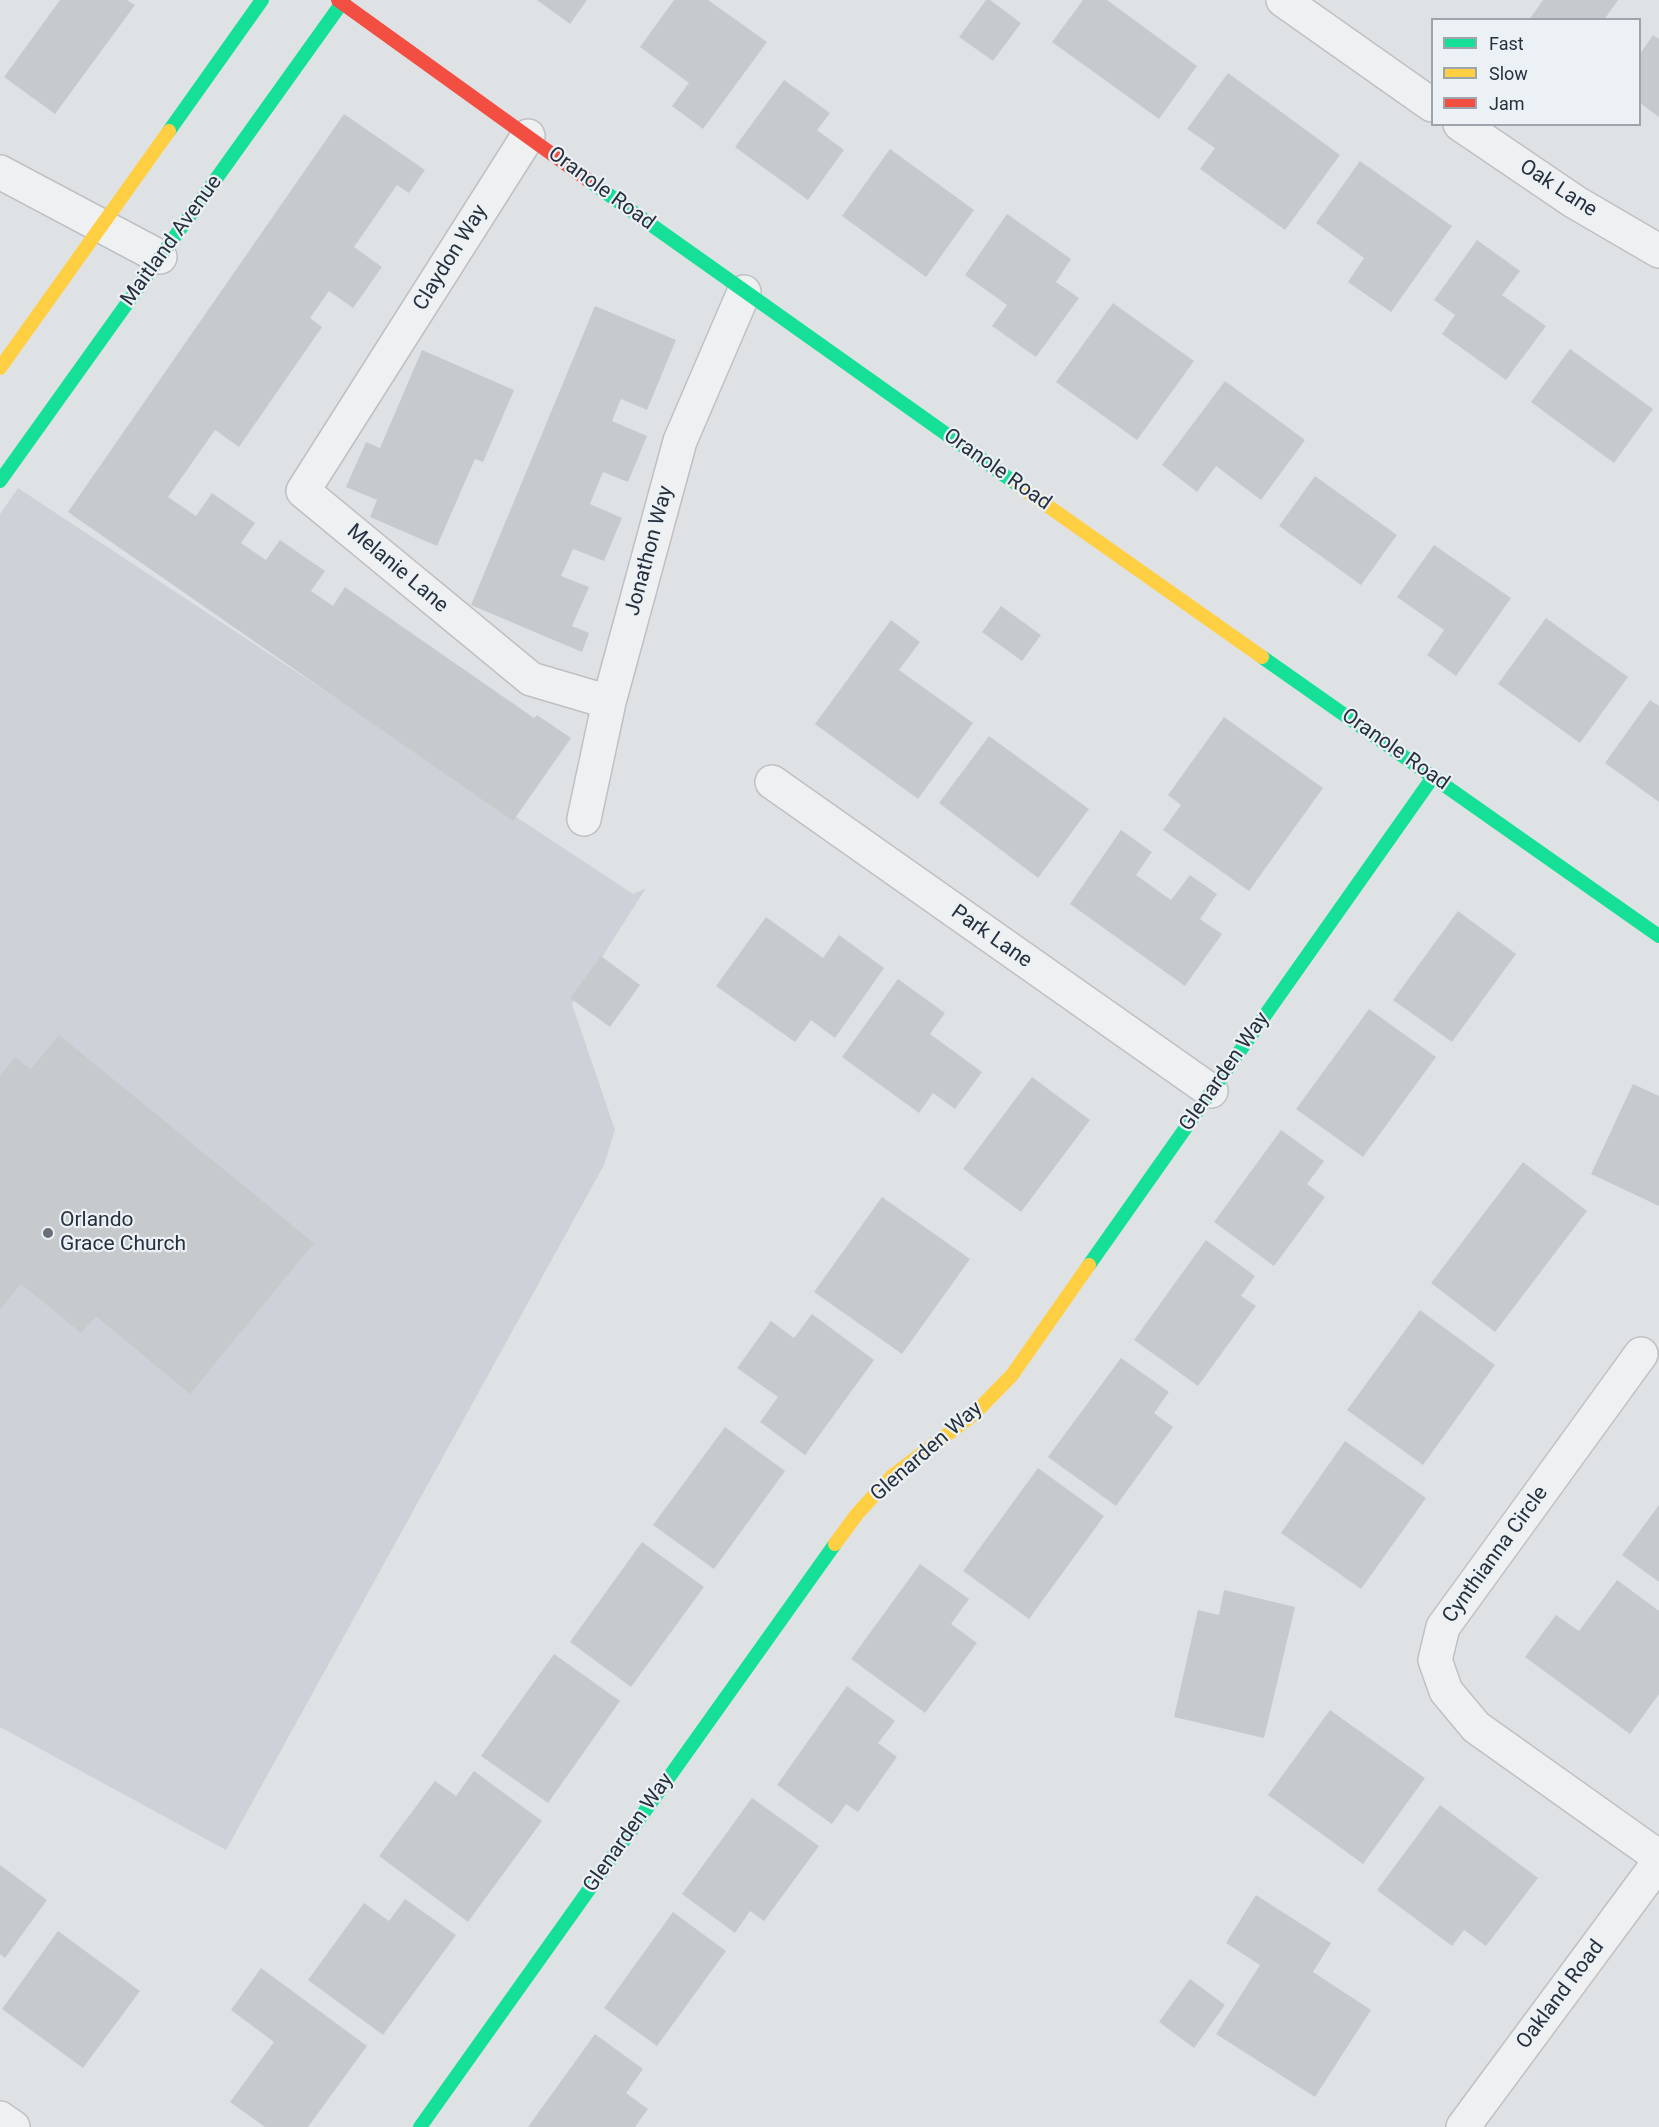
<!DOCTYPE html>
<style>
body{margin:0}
#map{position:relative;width:1659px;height:2127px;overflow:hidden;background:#dfe2e5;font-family:Roboto,sans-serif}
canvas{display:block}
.legend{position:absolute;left:1431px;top:18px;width:210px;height:108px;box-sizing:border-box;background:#ecf1f5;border:2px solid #9da4ac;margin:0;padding:8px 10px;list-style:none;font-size:18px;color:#27313e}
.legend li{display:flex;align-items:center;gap:12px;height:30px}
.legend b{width:30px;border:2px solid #9da4ac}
</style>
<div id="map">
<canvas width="1659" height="2127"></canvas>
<ul class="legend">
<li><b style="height:8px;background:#16e098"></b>Fast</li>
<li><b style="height:8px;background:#ffcf43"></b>Slow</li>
<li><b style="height:8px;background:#f24e42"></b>Jam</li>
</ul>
</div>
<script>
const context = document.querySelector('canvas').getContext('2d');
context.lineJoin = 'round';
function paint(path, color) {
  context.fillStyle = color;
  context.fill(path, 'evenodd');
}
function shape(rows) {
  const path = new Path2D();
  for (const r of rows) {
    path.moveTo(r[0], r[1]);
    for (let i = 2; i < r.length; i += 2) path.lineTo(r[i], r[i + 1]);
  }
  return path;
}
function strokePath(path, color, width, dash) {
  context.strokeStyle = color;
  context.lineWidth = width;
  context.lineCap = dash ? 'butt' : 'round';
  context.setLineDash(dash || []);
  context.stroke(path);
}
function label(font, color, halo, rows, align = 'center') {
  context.font = font + ' Roboto,sans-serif';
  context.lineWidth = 4.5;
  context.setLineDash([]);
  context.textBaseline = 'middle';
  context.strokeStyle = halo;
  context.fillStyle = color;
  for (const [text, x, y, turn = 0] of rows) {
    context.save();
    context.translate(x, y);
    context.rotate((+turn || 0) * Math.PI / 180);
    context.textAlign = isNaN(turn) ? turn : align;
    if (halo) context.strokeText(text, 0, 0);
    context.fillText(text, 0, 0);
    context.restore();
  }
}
paint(shape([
 [18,488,633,894,646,888,572,1004,615,1130,604,1165,226,1850,0,1727,0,514]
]), '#cdd2d8');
paint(shape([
 [60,0,127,0,135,5,55,114,4,77],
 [537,0,587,0,570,24],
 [674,0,708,0,767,42,703,129,672,106,689,83,640,47],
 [986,0,990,0,1021,23,993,61,959,37],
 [1083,0,1107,0,1197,66,1159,119,1052,42],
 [1543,0,1618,0,1604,20,1529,20],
 [1653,35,1659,39,1659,117,1640,103,1640,54],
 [1228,73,1340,155,1285,230,1200,169,1215,148,1187,129],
 [784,80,830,113,817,130,844,150,808,200,735,147],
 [344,114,425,170,409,193,397,185,354,247,382,267,353,308,329,291,310,318,322,327,239,447,215,430,168,497,196,516,212,493,255,523,241,543,266,560,280,540,325,571,311,591,333,606,345,587,534,718,537,715,571,738,513,821,68,512],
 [890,149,974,210,926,277,842,216],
 [1360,161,1452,226,1391,312,1348,282,1364,258,1316,223],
 [1007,214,1071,259,1056,282,1079,298,1036,357,992,326,1007,305,965,275],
 [1477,240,1520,271,1502,295,1546,326,1506,380,1442,334,1455,315,1434,300],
 [1113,303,1194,361,1137,440,1056,382],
 [595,306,676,340,647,410,621,399,612,421,647,436,628,482,603,472,590,504,622,518,604,561,573,549,561,576,589,587,572,626,589,633,582,652,471,605],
 [1570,349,1653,409,1614,463,1531,402],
 [422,350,514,390,483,462,475,459,437,546,370,517,377,500,346,487,366,442,380,448],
 [1225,381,1305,440,1261,500,1216,466,1197,492,1162,465],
 [1315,476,1397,535,1361,585,1279,526],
 [1434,545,1511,598,1456,676,1427,655,1444,630,1397,597],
 [1001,606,1041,635,1022,661,982,632],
 [1546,618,1628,677,1580,743,1498,684],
 [891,620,920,642,899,670,973,723,918,799,815,724],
 [1650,700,1659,706,1659,802,1605,763],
 [1224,717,1323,788,1249,891,1163,830,1181,805,1168,795],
 [989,736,1089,809,1038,878,939,803],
 [1121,830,1152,852,1136,875,1171,900,1190,875,1217,894,1200,919,1222,934,1185,986,1070,904],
 [1458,911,1516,954,1452,1042,1393,1000],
 [766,917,823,958,839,935,884,968,835,1038,811,1020,795,1042,716,986],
 [601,956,640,985,610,1027,570,998],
 [898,979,945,1013,930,1034,982,1072,955,1109,933,1093,919,1113,842,1057],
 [1369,1009,1436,1057,1363,1157,1296,1109],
 [59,1035,314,1243,190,1394,96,1316,81,1333,21,1284,0,1309,0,1076,15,1057,31,1069],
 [1032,1077,1090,1120,1021,1212,963,1169],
 [1633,1084,1659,1096,1659,1206,1591,1174],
 [1281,1130,1324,1161,1307,1184,1325,1197,1274,1266,1214,1222],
 [1523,1162,1587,1211,1495,1332,1431,1283],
 [882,1197,970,1259,902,1354,814,1292],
 [1206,1240,1255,1276,1241,1296,1256,1306,1198,1386,1134,1340],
 [1420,1310,1495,1365,1423,1465,1347,1410],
 [812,1314,874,1360,805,1455,760,1422,778,1397,737,1368,771,1321,794,1338],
 [1121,1358,1169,1392,1154,1413,1173,1427,1116,1506,1048,1457],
 [725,1427,785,1471,714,1569,653,1525],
 [1345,1441,1426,1498,1361,1589,1281,1533],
 [1038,1468,1104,1516,1029,1619,963,1571],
 [1659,1505,1659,1582,1622,1555],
 [642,1542,704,1587,631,1687,570,1642],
 [920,1564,969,1599,951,1624,977,1643,925,1713,851,1659],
 [1617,1580,1659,1611,1659,1694,1630,1734,1525,1657,1556,1615,1579,1631],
 [1224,1590,1295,1607,1264,1738,1174,1717,1198,1610,1219,1615],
 [554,1654,620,1701,548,1803,481,1756],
 [847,1686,895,1721,878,1743,897,1757,858,1812,846,1804,832,1824,777,1785],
 [1330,1710,1425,1778,1363,1864,1268,1795],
 [474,1771,542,1821,468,1922,379,1856,435,1781,456,1796],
 [752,1798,819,1846,764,1921,750,1911,735,1933,682,1894],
 [1440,1805,1538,1878,1486,1946,1464,1930,1452,1946,1377,1890],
 [0,1865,47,1900,5,1958,0,1954],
 [1256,1895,1331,1943,1313,1972,1371,2010,1315,2097,1216,2034,1260,1965,1226,1943],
 [405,1899,456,1935,383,2035,308,1980,364,1903,389,1921],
 [673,1912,726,1951,657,2046,604,2008],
 [58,1931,140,1991,83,2068,2,2009],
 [261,1968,367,2046,308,2127,265,2127,230,2102,274,2042,231,2010],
 [1190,1979,1225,2005,1194,2048,1159,2022],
 [595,2034,643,2069,626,2093,648,2109,635,2127,528,2127]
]), '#c7cacd');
const street = shape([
 [1283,0,1432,105],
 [1460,124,1575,202,1659,251],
 [528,136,303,491,531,679,609,702],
 [0,172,160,257],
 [772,782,1211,1091],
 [584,819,609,702,680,441,744,292],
 [1641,1354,1443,1627,1435,1660,1446,1691,1476,1727,1659,1857],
 [0,2118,13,2127],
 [1463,2127,1659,1862]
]);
strokePath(street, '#bec0c3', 36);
strokePath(street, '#eff0f1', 33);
strokePath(shape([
 [169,131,262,0],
 [588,180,1018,485],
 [0,481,344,0],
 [1262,657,1659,936],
 [1089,1265,1433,777],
 [420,2127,835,1544]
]), '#16e098', 14);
strokePath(shape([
 [0,368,169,131],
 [1018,485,1262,657],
 [835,1544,857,1514,892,1476,973,1415,1012,1375,1089,1265]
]), '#ffcf43', 14);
strokePath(shape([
 [338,0,588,180]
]), '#f24e42', 14);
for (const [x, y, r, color] of [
 [48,1233,6,"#676f78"]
]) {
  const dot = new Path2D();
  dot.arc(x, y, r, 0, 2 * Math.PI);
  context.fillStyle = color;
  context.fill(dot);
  strokePath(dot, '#ecf1f5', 2);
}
label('21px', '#27313e', '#ecf1f5', [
 ["Oranole Road",601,189,36],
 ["Oak Lane",1558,189,33],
 ["Maitland Avenue",172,241,-54],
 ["Claydon Way",451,258,-58],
 ["Oranole Road",997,470,35],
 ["Jonathon Way",650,551,-75],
 ["Melanie Lane",397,569,40],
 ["Oranole Road",1395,750,35],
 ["Park Lane",991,937,35],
 ["Glenarden Way",1225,1072,-55],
 ["Glenarden Way",927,1452,-41],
 ["Cynthianna Circle",1496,1555,-54],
 ["Glenarden Way",629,1833,-55],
 ["Oakland Road",1561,1995,-53]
]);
label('21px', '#27313e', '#ecf1f5', [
 ["Orlando",60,1221],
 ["Grace Church",60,1245]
], 'left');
</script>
